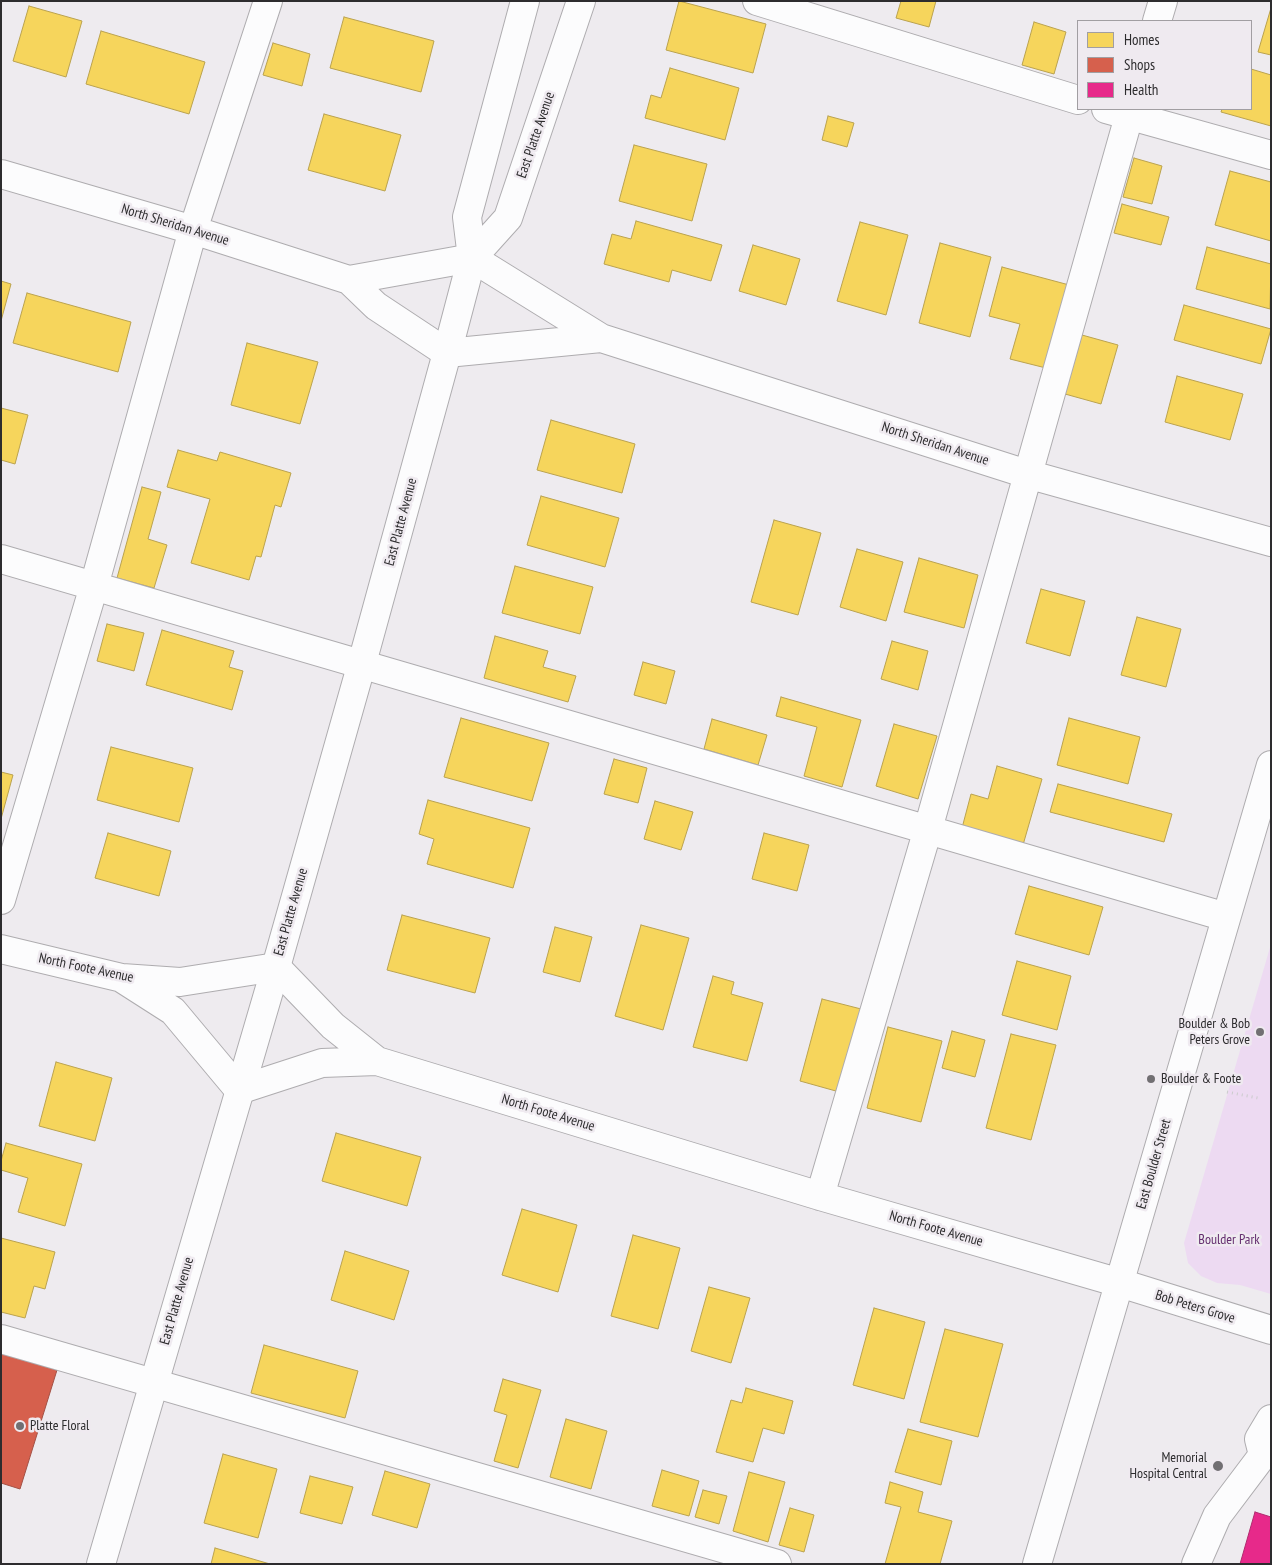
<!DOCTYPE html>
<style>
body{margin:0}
#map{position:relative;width:1272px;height:1565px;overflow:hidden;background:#eeebef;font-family:"PT Sans Narrow",sans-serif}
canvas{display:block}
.frame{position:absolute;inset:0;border:2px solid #2d2c2e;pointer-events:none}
.legend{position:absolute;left:1077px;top:20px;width:175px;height:90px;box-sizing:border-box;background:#efeaf0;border:1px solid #a19ea2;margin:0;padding:6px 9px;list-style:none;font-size:15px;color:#2d2c2e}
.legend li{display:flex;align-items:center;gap:10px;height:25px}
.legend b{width:25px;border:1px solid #a19ea2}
</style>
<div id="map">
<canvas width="1272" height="1565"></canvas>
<div class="frame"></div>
<ul class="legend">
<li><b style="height:14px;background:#f6d55c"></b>Homes</li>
<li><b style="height:14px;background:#d6604d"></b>Shops</li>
<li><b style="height:14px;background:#e7298a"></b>Health</li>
</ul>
</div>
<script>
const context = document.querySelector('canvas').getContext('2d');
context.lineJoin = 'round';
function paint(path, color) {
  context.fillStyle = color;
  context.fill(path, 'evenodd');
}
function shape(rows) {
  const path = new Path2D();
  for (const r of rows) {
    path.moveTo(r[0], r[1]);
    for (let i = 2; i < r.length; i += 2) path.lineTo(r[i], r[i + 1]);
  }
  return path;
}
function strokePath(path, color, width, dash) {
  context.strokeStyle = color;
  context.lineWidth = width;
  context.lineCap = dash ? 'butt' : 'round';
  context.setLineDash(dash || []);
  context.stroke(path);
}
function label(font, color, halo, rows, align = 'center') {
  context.font = font + ' "PT Sans Narrow",sans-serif';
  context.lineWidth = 5;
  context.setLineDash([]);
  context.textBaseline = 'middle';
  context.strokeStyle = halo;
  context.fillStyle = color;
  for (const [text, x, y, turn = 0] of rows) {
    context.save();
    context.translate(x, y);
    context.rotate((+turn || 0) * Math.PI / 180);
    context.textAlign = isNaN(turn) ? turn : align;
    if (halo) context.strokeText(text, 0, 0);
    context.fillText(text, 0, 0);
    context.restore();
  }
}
paint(shape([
 [1271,944,1271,1294,1240,1285,1217,1283,1201,1276,1188,1263,1184,1243]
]), '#eddaf2');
const homes = shape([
 [679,1,766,24,753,73,666,50,679,1],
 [901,1,936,1,929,27,896,18,901,1],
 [29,6,82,21,66,77,13,61,29,6],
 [1271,8,1271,55,1258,52,1271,8],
 [344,17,434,41,421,92,330,68,344,17],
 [1034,22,1066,32,1054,74,1022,65,1034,22],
 [101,31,205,62,189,114,86,84,101,31],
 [273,43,310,54,302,86,263,75,273,43],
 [670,68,739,88,725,140,645,118,651,95,661,98,670,68],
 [1251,69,1271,75,1271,126,1221,112,1222,109,1251,109,1251,69],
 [324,114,401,135,385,191,308,170,324,114],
 [828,116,854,123,847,147,822,140,828,116],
 [634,145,707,164,692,221,619,201,634,145],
 [1134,158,1162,166,1152,204,1123,197,1134,158],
 [1230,171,1271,182,1271,241,1215,225,1230,171],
 [1122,204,1169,217,1161,245,1114,233,1122,204],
 [636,221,722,245,711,281,672,270,669,282,604,264,612,234,631,239,636,221],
 [860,222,908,235,886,315,837,301,860,222],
 [940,243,991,257,970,337,919,323,940,243],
 [753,245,800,259,786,305,739,291,753,245],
 [1207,247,1271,264,1270,309,1196,289,1207,247],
 [1002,267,1073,286,1050,369,1010,359,1020,324,989,316,1002,267],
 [1,281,11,284,1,321,1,281],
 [27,293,131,322,118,372,13,343,27,293],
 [1184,305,1271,329,1261,364,1174,340,1184,305],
 [1082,335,1118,345,1101,404,1065,394,1082,335],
 [247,343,318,362,300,424,231,405,247,343],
 [1177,376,1243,394,1230,440,1165,422,1177,376],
 [1,408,28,415,15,464,1,460,1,408],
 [551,420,635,444,622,493,537,470,551,420],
 [178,450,217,461,220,452,291,473,281,507,275,505,261,557,256,556,249,580,191,563,210,499,167,487,178,450],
 [142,487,161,492,148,539,167,545,154,588,117,578,142,487],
 [541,496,619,518,605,567,527,545,541,496],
 [774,520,821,533,798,615,751,602,774,520],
 [857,549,903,562,886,621,840,607,857,549],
 [919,558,978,575,964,628,904,612,919,558],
 [515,566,593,587,580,634,502,613,515,566],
 [1041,589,1085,601,1070,656,1026,643,1041,589],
 [1137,617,1181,629,1166,687,1121,675,1137,617],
 [107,624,144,633,134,671,97,661,107,624],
 [162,630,234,651,229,667,243,671,232,710,146,685,162,630],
 [495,636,548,651,543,667,576,676,568,702,484,678,495,636],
 [892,641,928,651,918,690,881,679,892,641],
 [643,662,675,671,666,704,634,695,643,662],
 [781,697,861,720,842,787,804,776,817,727,776,716,781,697],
 [461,718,549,743,532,801,444,777,461,718],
 [1069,718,1140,737,1128,784,1057,765,1069,718],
 [712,719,767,735,758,765,704,749,712,719],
 [894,724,937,736,918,799,876,786,894,724],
 [111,747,193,768,179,822,97,800,111,747],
 [614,759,647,768,638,803,604,794,614,759],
 [997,766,1042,779,1023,845,962,828,971,794,988,799,997,766],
 [1,772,13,775,1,819,1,772],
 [1058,784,1172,814,1164,842,1050,812,1058,784],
 [428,800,530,828,513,888,427,864,434,839,419,834,428,800],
 [655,801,693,812,681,850,644,839,655,801],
 [108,833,171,851,159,896,95,878,108,833],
 [764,833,809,845,797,891,752,879,764,833],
 [1029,886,1103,907,1089,955,1015,934,1029,886],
 [402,915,490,938,475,993,387,970,402,915],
 [641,925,689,938,663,1030,615,1016,641,925],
 [555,927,592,937,580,982,543,972,555,927],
 [1017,961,1071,976,1057,1030,1002,1015,1017,961],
 [713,976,734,982,731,994,763,1003,747,1061,693,1047,713,976],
 [822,999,865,1010,843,1093,800,1081,822,999],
 [888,1027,942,1041,921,1122,867,1108,888,1027],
 [952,1031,985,1040,975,1077,942,1068,952,1031],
 [1011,1034,1056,1045,1031,1140,986,1128,1011,1034],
 [56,1062,112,1078,95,1141,39,1126,56,1062],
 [336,1133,421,1157,407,1206,322,1181,336,1133],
 [6,1143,82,1164,65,1226,18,1212,28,1178,1,1170,1,1161,6,1143],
 [522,1209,577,1225,558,1292,502,1275,522,1209],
 [633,1235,680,1248,658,1329,611,1316,633,1235],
 [1,1238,55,1252,45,1289,34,1286,25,1318,1,1312,1,1238],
 [345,1251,409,1271,394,1320,331,1300,345,1251],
 [709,1287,750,1298,731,1363,691,1351,709,1287],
 [874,1308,925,1322,904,1399,853,1385,874,1308],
 [945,1329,1003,1344,978,1437,920,1422,945,1329],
 [264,1345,358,1371,345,1418,251,1393,264,1345],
 [503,1379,541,1390,518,1468,494,1461,507,1415,494,1411,503,1379],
 [746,1388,793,1401,784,1434,763,1428,753,1462,716,1452,731,1400,742,1403,746,1388],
 [566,1419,607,1431,591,1489,550,1477,566,1419],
 [908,1429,952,1441,941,1485,895,1472,908,1429],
 [223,1454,277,1469,258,1538,204,1523,223,1454],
 [662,1470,699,1481,689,1516,652,1506,662,1470],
 [385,1471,430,1484,417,1528,372,1515,385,1471],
 [749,1472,785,1482,768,1542,733,1531,749,1472],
 [310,1476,353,1487,342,1524,300,1513,310,1476],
 [890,1482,923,1492,918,1512,952,1521,940,1564,885,1564,901,1507,885,1503,890,1482],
 [703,1490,727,1496,719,1524,695,1517,703,1490],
 [790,1508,814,1515,804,1552,779,1545,790,1508],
 [215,1548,270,1564,211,1564,215,1548]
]);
paint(homes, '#f6d55c');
strokePath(homes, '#baa24e', 1);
const shops = shape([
 [1,1353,57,1370,20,1489,1,1483,1,1353]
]);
paint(shops, '#d6604d');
strokePath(shops, '#a35044', 1);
const health = shape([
 [1255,1512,1271,1517,1271,1564,1240,1564,1255,1512]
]);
paint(health, '#e7298a');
strokePath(health, '#af2a6e', 1);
const minor = shape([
 [757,1,1078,100],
 [1157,21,1163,1],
 [1106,109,1271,155],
 [1,174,193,230,349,280,376,306,447,353,601,338],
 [349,280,472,258,601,338,1027,474,1271,542],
 [1,559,1226,917],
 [1,900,94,586,193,230,268,1],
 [1,949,122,978,180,982,276,967,333,1026,377,1061,820,1196,1120,1283,1271,1330],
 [123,979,173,1011,239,1090,322,1063,377,1061],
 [820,1196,928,829,1131,109],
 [1,1339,777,1564],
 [1271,1419,1259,1439,1263,1455,1271,1454],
 [1037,1564,1271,765],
 [1196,1564,1217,1516,1263,1455]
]);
const major = shape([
 [472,258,508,218,581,1],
 [101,1564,276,967,362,663,447,353,472,258,467,217,525,1]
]);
strokePath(minor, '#aeacaf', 30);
strokePath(major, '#aeacaf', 30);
strokePath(shape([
 [1227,1092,1258,1098]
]), '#cbcbcc', 3, [1, 4]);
strokePath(minor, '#fcfcfd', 28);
strokePath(major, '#fcfcfd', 28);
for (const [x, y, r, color] of [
 [1260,1032,5,"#716f72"],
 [1151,1079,5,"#716f72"],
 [20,1426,5,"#716f72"],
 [1218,1466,6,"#716f72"]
]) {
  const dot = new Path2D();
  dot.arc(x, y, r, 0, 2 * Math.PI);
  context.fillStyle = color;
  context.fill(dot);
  strokePath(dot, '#efeaf0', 2);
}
label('14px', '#2d2c2e', '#efeaf0', [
 ["East Platte Avenue",536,135,-71],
 ["North Sheridan Avenue",175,225,17],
 ["North Sheridan Avenue",935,444,18],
 ["East Platte Avenue",401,522,-75],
 ["East Platte Avenue",291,912,-74],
 ["North Foote Avenue",86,968,12],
 ["North Foote Avenue",548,1113,17],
 ["East Boulder Street",1154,1164,-74],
 ["North Foote Avenue",936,1229,16],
 ["East Platte Avenue",177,1301,-74],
 ["Bob Peters Grove",1195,1307,17]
]);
label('14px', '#2d2c2e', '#efeaf0', [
 ["Boulder & Bob",1250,1024],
 ["Peters Grove",1250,1040],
 ["Boulder & Foote",1161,1079,"left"],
 ["Platte Floral",30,1426,"left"],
 ["Memorial",1207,1458],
 ["Hospital Central",1207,1474]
], 'right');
label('14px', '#642e6f', '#efeaf0', [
 ["Boulder Park",1229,1240]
]);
</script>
